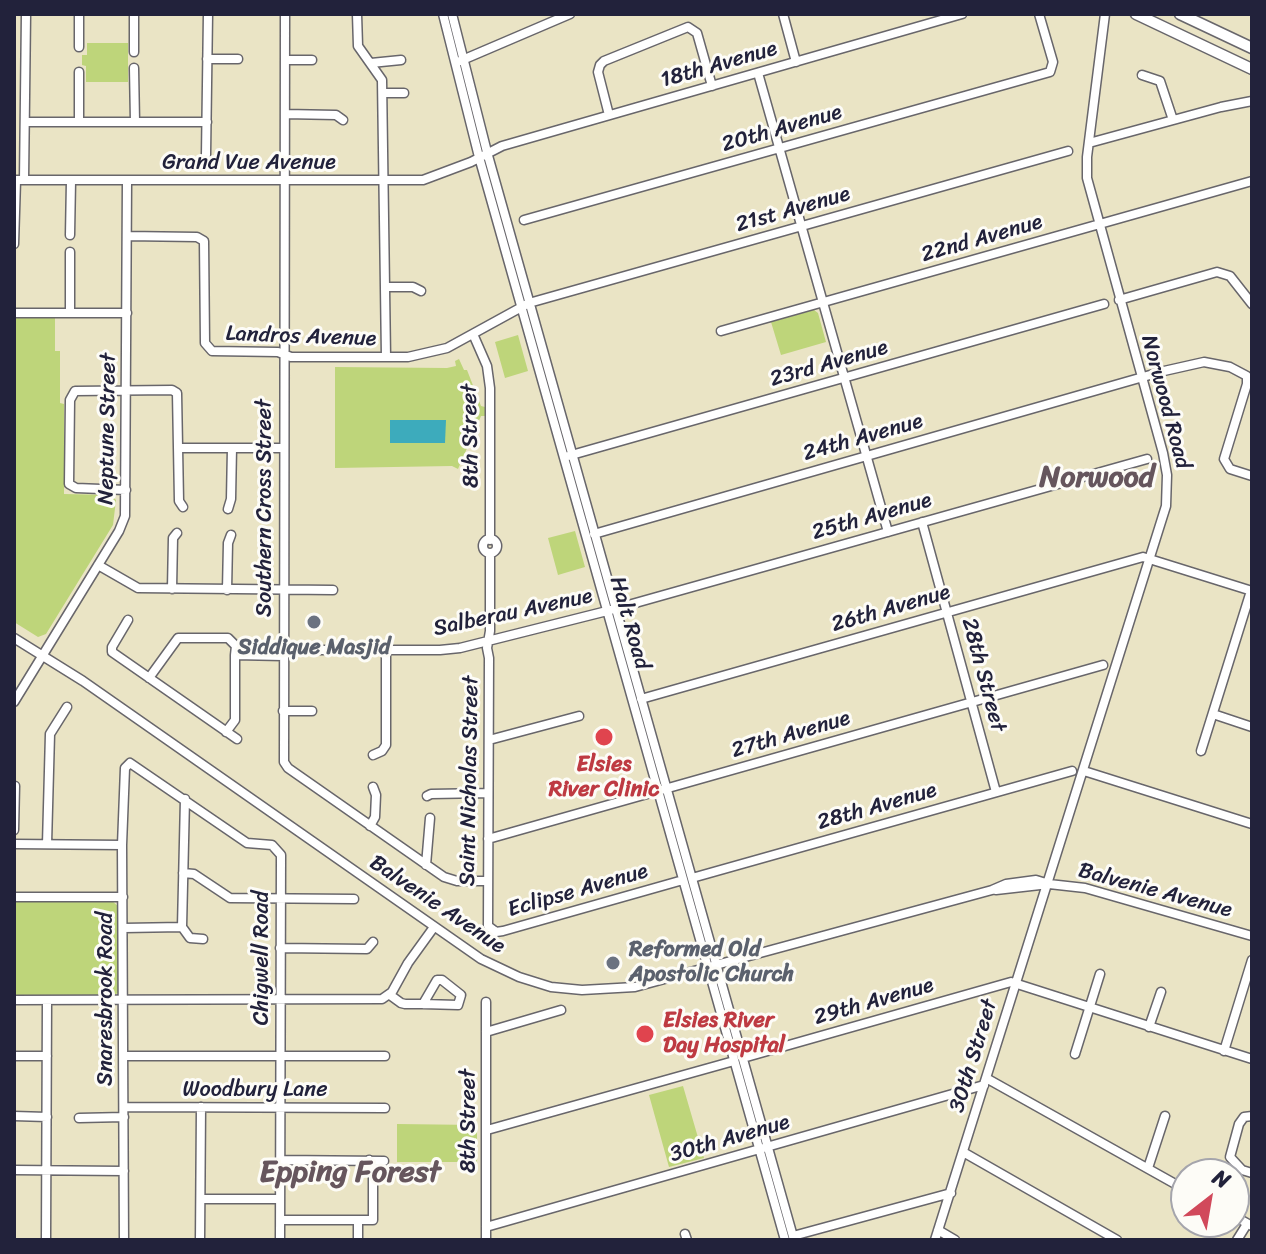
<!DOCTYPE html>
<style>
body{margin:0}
#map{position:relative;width:1266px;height:1254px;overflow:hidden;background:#eae4c5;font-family:Sriracha,sans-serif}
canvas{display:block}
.frame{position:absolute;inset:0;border:16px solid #22223b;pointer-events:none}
.north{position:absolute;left:1170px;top:1158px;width:80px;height:80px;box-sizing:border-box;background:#fdfcf7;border:2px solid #a5a5ac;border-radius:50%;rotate:31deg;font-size:22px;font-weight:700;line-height:32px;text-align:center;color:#22223b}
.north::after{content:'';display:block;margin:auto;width:28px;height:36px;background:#d1495b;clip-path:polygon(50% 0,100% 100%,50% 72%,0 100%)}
</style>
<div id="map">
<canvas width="1266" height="1254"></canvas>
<div class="frame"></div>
<div class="north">N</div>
</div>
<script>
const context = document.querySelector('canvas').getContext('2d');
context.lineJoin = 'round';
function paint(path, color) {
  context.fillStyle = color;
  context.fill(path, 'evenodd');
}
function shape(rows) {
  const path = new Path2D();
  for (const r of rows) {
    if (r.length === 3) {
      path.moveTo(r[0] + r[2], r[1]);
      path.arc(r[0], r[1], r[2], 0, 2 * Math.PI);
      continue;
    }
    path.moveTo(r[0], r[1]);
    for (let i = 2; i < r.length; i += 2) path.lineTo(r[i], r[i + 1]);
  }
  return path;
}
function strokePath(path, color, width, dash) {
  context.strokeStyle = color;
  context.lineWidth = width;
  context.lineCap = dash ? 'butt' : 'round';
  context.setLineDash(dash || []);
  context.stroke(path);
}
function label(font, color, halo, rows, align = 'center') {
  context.font = font + ' Sriracha,sans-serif';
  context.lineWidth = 6;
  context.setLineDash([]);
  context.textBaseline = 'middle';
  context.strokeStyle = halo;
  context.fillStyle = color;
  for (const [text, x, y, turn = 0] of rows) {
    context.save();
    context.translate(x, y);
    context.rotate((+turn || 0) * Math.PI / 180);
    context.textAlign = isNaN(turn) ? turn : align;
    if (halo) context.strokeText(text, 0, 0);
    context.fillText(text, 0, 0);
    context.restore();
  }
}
paint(shape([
 [87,43,128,43,128,82,86,82,86,66,82,65,82,55,87,55],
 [814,310,818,313,826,342,781,355,771,322],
 [14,318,55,318,55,351,60,351,60,403,64,404,64,494,111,495,116,500,113,525,46,634,38,637,14,622],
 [518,335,528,371,505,378,495,342],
 [459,359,464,370,467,370,481,406,485,407,485,416,481,416,458,469,452,466,335,468,335,367,447,368,456,366,455,361],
 [575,531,585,567,558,575,548,538],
 [111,900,120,908,118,993,112,996,14,995,14,901],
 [683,1086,704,1158,669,1167,649,1095],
 [397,1124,477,1125,477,1162,397,1162]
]), '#bed57a');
paint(shape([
 [390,420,446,420,445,443,390,443]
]), '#3dabbc');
const minor = shape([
 [134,14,134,52],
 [285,14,284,762,288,768,444,877,457,881,487,881],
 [357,14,358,46,382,80,386,357],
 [443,14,479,157,785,1240],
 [452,14,487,152,794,1240],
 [783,14,796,62],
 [79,47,79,14],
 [207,59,238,59],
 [285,60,312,60],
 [460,61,570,14],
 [371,63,401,60],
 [134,68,135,122],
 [758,73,888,532],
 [1142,75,1160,81,1173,120],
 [383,93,404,93],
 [285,114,336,115,343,120],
 [609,115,598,72,600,65,604,61,688,27,697,33,712,86],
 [25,122,207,122],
 [79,122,79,72],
 [1089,143,1221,107,1252,101],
 [206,155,208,14],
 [14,180,423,180,471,162,502,146,962,14],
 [24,180,26,14],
 [524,220,1050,72,1053,62,1039,14],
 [70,235,71,181],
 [127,236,197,237,204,241,205,343,212,351,278,352,291,357,408,357,447,348,529,303,1068,151],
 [14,244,16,180],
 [385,287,413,287,421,291],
 [1119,300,1217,272,1230,276,1252,304],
 [14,313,127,313],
 [70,313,70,252],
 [721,331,1252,181],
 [473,334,487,366,490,388,490,540],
 [180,448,284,448],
 [568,456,1104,304],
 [126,490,76,488,69,484,70,400,75,391,172,390,177,393,179,501,183,507],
 [228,509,231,499,232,448],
 [922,522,996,792],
 [594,534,1164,371,1204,362,1230,367,1247,376,1247,384,1224,459,1230,469,1252,476],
 [490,546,7],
 [490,553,490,631,487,648,489,658,488,926,496,932,503,931,683,880],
 [98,565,138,588,333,590],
 [172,589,173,538,177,533],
 [227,590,228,543,231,535],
 [128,620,112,647,112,652,237,739],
 [14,638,83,681,481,959,519,977,551,987,582,990,635,987,992,890,1006,884,1036,880,1049,884],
 [283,650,440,650,460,648,607,611,1147,459],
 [149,678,178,638,228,638,236,646,235,655],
 [641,699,1143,557,1252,591],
 [14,702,119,531,125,516,127,181],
 [283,711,312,711],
 [1213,714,1252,727],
 [226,732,235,720,235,655,283,656],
 [489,740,579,716],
 [1201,751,1251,591],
 [373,755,382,751,386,745,386,650],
 [1084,771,1252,824],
 [427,796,431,794,488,793],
 [185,799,182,927,190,938,203,939],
 [370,826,375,817,376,795,373,787],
 [14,830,15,786],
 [488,839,1103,665],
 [14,844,122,845],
 [47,844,50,734,67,707],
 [426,865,430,818],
 [183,873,194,874,230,898,354,899],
 [692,878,1072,771],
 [996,890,1049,884,1085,888,1252,936],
 [14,897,123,897],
 [124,928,182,927],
 [280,948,367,949,373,942],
 [390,995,401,1003,405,1004,423,1004,458,1005,461,995,442,980,437,980,423,1004],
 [14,1000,382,999,392,992,408,963,434,927],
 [486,1002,486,1240],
 [1149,1027,1161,992],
 [486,1032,561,1010],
 [1224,1051,1252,960],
 [1075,1054,1100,974],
 [14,1056,47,1056],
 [125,1056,385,1056],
 [743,1058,1011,982,1252,1059],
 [986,1078,1186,1190],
 [124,1107,385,1108],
 [14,1116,47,1117],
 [1252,1116,1244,1117,1239,1124,1230,1157,1242,1170,1252,1173],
 [79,1118,124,1117],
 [487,1130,734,1061],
 [963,1152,1117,1240],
 [280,1160,384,1161],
 [1148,1168,1165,1116],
 [14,1170,124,1171],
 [201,1199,280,1199],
 [1234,1216,1252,1226],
 [280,1220,373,1220,373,1166,369,1160],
 [358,1220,358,1240],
 [486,1227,984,1085],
 [938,1230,955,1240],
 [685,1234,687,1240],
 [793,1236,951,1193],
 [46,1240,47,1000],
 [124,1240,122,845,125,768,130,763,247,843,272,845,281,855,280,1240],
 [200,1240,201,1107],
 [935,1240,1166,506,1167,475,1163,453,1087,178,1087,157,1105,14],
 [1237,1240,1247,1224]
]);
const major = shape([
 [1136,14,1252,69],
 [1180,14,1252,48]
]);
strokePath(minor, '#68666b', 11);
strokePath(major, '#68666b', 13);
strokePath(minor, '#fff', 8);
strokePath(major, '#fff', 10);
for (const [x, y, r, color] of [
 [314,622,8,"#6b7280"],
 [604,737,10,"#e0444e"],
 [613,963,8,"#6b7280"],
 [645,1034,10,"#e0444e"]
]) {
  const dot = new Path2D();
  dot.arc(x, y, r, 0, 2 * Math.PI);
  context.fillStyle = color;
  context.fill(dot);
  strokePath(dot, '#fdfcf7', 3);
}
label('22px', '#22223b', '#fdfcf7', [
 ["18th Avenue",719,65,-16],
 ["20th Avenue",782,129,-16],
 ["Grand Vue Avenue",249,163],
 ["21st Avenue",793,210,-16],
 ["22nd Avenue",982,239,-16],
 ["Landros Avenue",301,337,2],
 ["23rd Avenue",829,364,-16],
 ["Norwood Road",1165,402,75],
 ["Neptune Street",108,429,-89],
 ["8th Street",471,436,-91],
 ["24th Avenue",863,438,-16],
 ["Southern Cross Street",265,508,-90],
 ["25th Avenue",872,517,-16],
 ["26th Avenue",891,609,-16],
 ["Salberau Avenue",513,613,-12],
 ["Halt Road",629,623,74],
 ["28th Street",983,675,75],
 ["27th Avenue",791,735,-16],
 ["Saint Nicholas Street",470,781,-89],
 ["28th Avenue",877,807,-16],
 ["Eclipse Avenue",578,891,-16],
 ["Balvenie Avenue",1155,891,15],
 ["Balvenie Avenue",437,905,34],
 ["Chigwell Road",262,958,-90],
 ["Snaresbrook Road",106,999,-90],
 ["29th Avenue",874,1002,-16],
 ["30th Street",974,1056,-73],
 ["Woodbury Lane",255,1090],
 ["8th Street",469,1121,-90],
 ["30th Avenue",730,1139,-16]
]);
label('bold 22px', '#5b616d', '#fdfcf7', [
 ["Siddique Masjid",314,648],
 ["Reformed Old",629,950,"left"],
 ["Apostolic Church",629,975,"left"]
]);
label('bold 22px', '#be3a42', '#fdfcf7', [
 ["Elsies",604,765],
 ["River Clinic",604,790],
 ["Elsies River",663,1021,"left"],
 ["Day Hospital",663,1046,"left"]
]);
label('bold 30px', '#66565d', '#fdfcf7', [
 ["Norwood",1097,478],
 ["Epping Forest",350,1173]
]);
</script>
